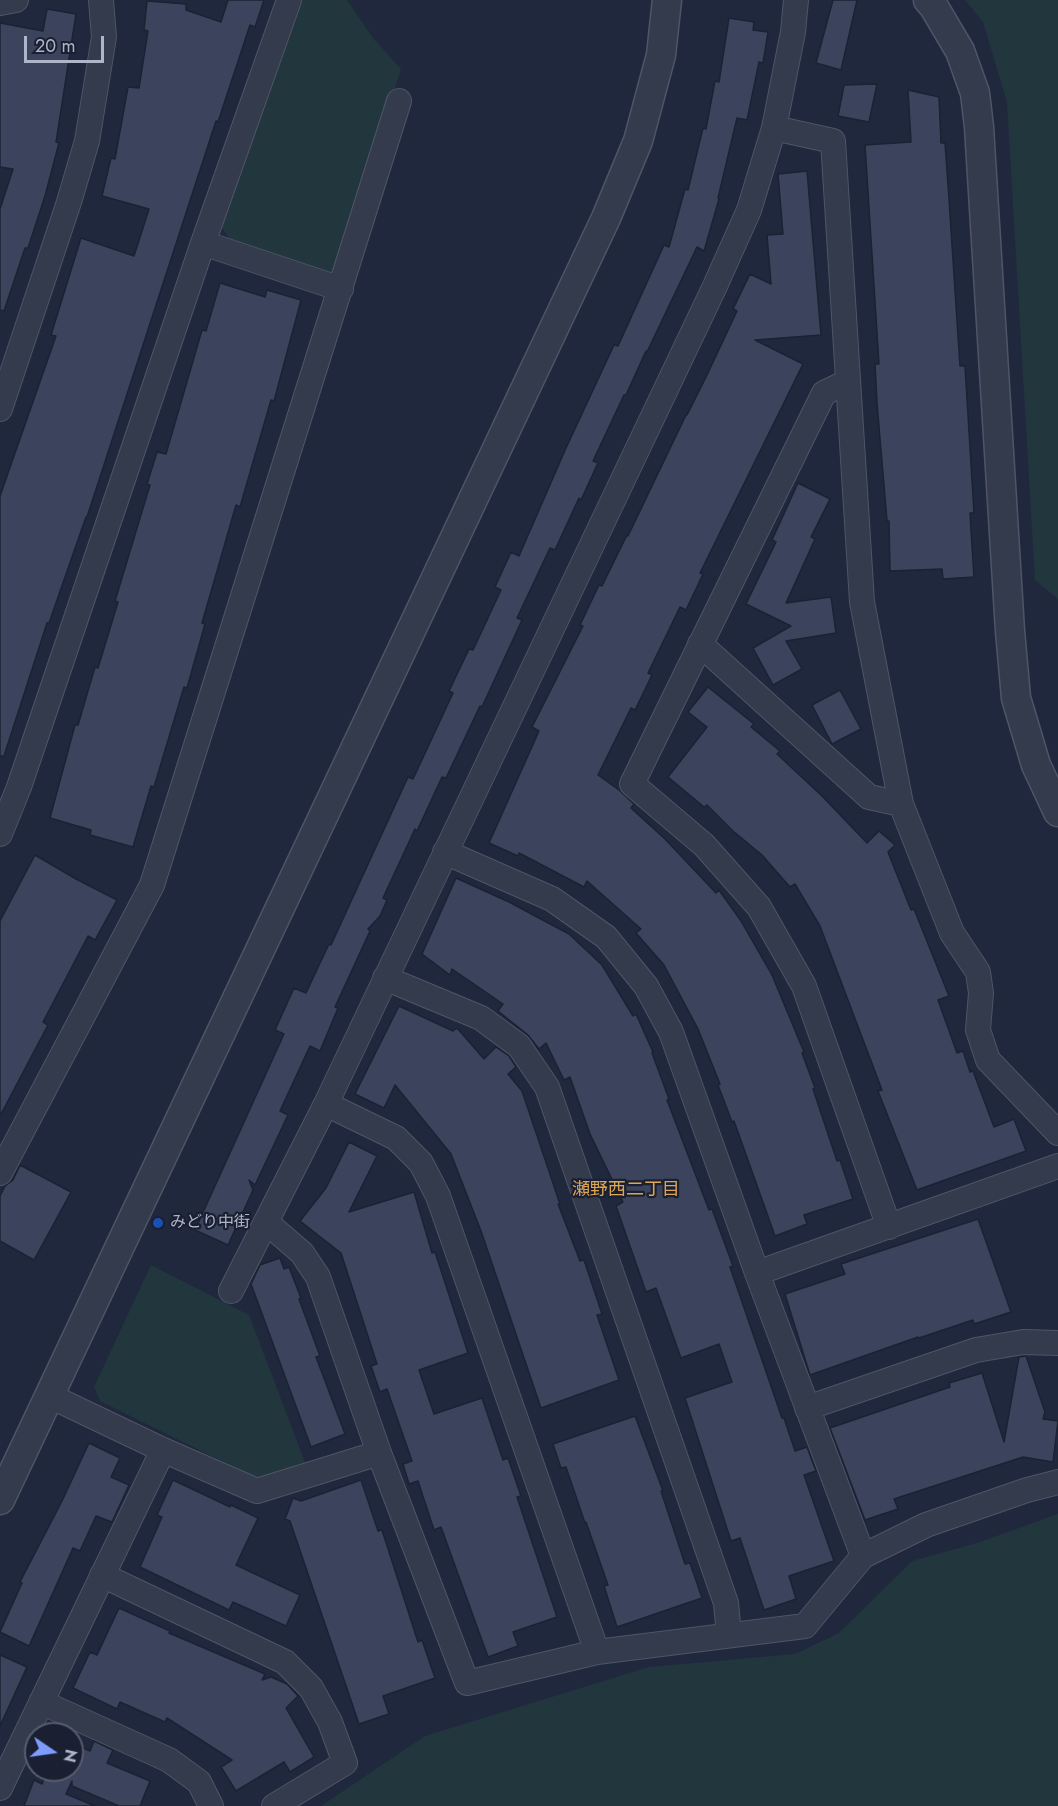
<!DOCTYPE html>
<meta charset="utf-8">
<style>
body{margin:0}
#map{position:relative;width:1058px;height:1806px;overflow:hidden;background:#20283d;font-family:Jost,sans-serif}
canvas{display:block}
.north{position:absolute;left:24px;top:1722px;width:60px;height:60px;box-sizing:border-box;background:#1a2031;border:2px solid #565c6e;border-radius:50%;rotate:103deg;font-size:16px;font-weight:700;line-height:24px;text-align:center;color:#afb5c9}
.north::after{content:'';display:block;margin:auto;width:21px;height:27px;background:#7e9cff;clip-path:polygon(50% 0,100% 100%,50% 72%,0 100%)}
.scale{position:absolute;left:24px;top:36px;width:80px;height:27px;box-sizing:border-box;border:3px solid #afb5c9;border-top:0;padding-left:8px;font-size:18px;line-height:21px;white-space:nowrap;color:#afb5c9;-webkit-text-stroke:4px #1a2031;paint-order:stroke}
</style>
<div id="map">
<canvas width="1058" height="1806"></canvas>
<div class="north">N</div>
<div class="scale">20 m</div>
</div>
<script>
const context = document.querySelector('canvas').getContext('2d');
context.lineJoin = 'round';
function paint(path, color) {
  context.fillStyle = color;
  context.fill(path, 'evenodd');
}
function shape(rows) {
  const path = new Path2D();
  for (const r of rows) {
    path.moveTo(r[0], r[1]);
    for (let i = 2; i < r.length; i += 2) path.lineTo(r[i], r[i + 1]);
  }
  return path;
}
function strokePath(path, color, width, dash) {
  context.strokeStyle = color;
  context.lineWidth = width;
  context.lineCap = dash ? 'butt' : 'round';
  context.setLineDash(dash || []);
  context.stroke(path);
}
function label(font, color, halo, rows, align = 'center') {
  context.font = font + ' Jost,"Noto Sans JP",sans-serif';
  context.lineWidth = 4.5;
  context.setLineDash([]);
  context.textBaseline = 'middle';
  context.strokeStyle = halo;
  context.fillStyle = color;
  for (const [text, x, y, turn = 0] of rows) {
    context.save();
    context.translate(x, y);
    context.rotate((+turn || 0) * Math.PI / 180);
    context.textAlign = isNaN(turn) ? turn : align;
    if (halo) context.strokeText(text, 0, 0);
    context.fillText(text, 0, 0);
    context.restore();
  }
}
paint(shape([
 [302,0,347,0,373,38,401,69,335,275,234,246,221,226],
 [965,0,1058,0,1058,599,1035,580,1007,102,983,22],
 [151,1265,249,1315,306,1465,258,1479,100,1401,94,1387],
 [1058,1514,1058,1806,321,1806,425,1736,649,1667,795,1654,839,1633,912,1561,977,1543]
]), '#22363e');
const building = shape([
 [228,0,264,0,255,27,250,25,218,122,216,121,87,517,86,517,49,623,47,623,4,756,0,756,0,496,56,336,51,335,81,238,134,256,149,209,102,196,111,158,115,159,128,87,139,88,148,31,144,30,147,1,186,4,186,10,221,22,228,0],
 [833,0,857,0,841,70,816,63,833,0],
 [47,9,76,14,56,142,59,143,45,196,28,248,25,248,4,311,0,310,0,209,13,169,0,167,0,23,43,31,47,9],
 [729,18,754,22,753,30,768,32,763,63,759,62,747,120,737,118,718,198,719,199,704,251,697,247,647,352,646,351,626,395,624,395,593,461,598,463,581,500,579,498,555,550,550,548,517,618,522,620,482,707,480,706,446,778,442,777,417,831,415,829,383,898,387,900,380,916,368,929,370,931,335,1007,338,1008,320,1051,310,1046,280,1111,288,1115,255,1185,249,1180,253,1190,228,1245,195,1230,284,1034,275,1030,294,988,306,993,329,944,331,945,408,777,413,779,453,693,449,691,469,649,473,650,501,590,495,587,511,552,519,556,566,448,614,345,618,346,664,245,669,247,685,189,688,190,703,128,706,129,715,81,719,82,729,18],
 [877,84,869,122,838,116,844,85,877,84],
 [908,90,939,97,941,143,945,143,949,199,960,366,965,366,974,513,970,513,974,577,943,579,942,569,890,571,889,521,887,521,877,403,875,364,879,364,865,145,911,142,908,90],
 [807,171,821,335,755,340,803,364,700,573,703,574,686,610,680,607,648,673,652,675,635,710,631,708,598,775,619,790,634,804,631,808,665,839,716,893,719,890,741,921,772,975,804,1052,802,1053,815,1088,813,1089,837,1161,840,1160,853,1199,804,1215,807,1224,775,1236,734,1121,732,1122,718,1085,720,1084,698,1029,664,965,636,933,641,929,587,881,584,887,519,853,518,856,489,843,539,731,532,727,583,626,580,625,599,585,602,586,627,535,628,536,686,415,687,415,707,375,737,311,733,309,750,274,771,284,767,235,783,234,778,174,807,171],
 [220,283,265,297,267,290,301,300,274,401,271,400,240,507,236,505,215,578,202,623,205,624,187,688,184,687,154,787,151,786,133,847,90,835,91,830,50,818,75,725,78,725,95,667,98,668,118,602,115,601,150,485,147,484,157,452,166,454,202,330,206,331,220,283],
 [798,483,830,499,811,537,815,539,786,603,831,597,836,633,786,641,802,669,773,685,753,648,791,626,746,604,776,542,772,540,798,483],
 [708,687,754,724,751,727,780,751,777,754,822,796,867,843,879,831,895,845,888,852,911,910,914,909,949,996,938,1000,957,1053,963,1051,970,1072,973,1071,994,1127,1014,1119,1026,1151,917,1190,878,1091,882,1090,820,926,795,884,790,887,762,855,733,831,707,805,704,807,668,777,707,727,688,712,708,687],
 [840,690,861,729,832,744,812,705,840,690],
 [35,855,76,879,117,900,95,940,88,936,43,1022,48,1025,0,1116,0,921,35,855],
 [456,878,509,902,569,934,602,965,633,1016,636,1014,653,1052,652,1053,669,1099,667,1100,709,1210,712,1209,733,1266,730,1267,782,1418,784,1418,795,1451,807,1447,816,1471,804,1475,834,1561,789,1576,796,1599,764,1610,740,1538,731,1541,685,1398,732,1382,719,1344,681,1358,656,1288,646,1292,616,1206,623,1202,590,1134,570,1077,564,1080,546,1043,539,1049,528,1035,498,1011,503,1004,452,969,450,975,422,954,456,878],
 [399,1006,453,1031,457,1028,484,1059,496,1047,509,1056,516,1067,508,1074,522,1091,560,1204,558,1204,580,1261,584,1260,602,1314,597,1315,619,1380,541,1408,481,1231,451,1154,395,1085,384,1108,355,1094,399,1006],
 [349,1142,377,1156,349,1212,414,1192,432,1253,435,1252,468,1353,419,1370,434,1414,482,1398,503,1460,508,1458,521,1496,517,1497,557,1617,513,1632,518,1646,488,1657,441,1527,434,1530,418,1481,409,1484,403,1464,412,1461,387,1389,380,1392,371,1366,377,1364,341,1253,300,1221,326,1188,349,1142],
 [20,1165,71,1192,34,1260,0,1241,0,1196,5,1186,13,1180,20,1165],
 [978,1219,1011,1312,974,1324,973,1320,919,1338,918,1337,810,1375,785,1294,845,1274,841,1264,978,1219],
 [280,1258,284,1269,289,1267,301,1298,299,1299,320,1356,316,1357,345,1434,311,1447,251,1284,260,1265,280,1258],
 [1026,1356,1045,1412,1043,1419,1058,1421,1053,1462,1023,1457,894,1499,898,1509,865,1520,830,1428,950,1387,949,1383,982,1373,1004,1442,1019,1357,1026,1356],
 [635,1416,663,1491,661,1491,685,1564,690,1563,702,1598,617,1627,604,1586,608,1585,586,1522,585,1523,566,1467,561,1468,553,1444,635,1416],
 [89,1443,120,1458,111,1477,129,1485,112,1522,96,1516,80,1551,73,1548,29,1646,0,1632,22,1583,20,1582,62,1501,89,1443],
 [173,1480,230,1507,231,1505,258,1518,236,1565,300,1595,286,1626,233,1602,229,1610,140,1567,162,1517,157,1515,173,1480],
 [361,1480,378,1531,382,1530,418,1642,422,1640,435,1678,383,1696,389,1714,359,1724,290,1521,285,1519,293,1498,301,1501,361,1480],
 [119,1608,170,1631,169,1633,265,1674,262,1680,271,1677,287,1684,298,1696,286,1708,314,1757,290,1772,284,1762,236,1791,221,1767,232,1760,167,1718,165,1722,120,1702,117,1709,73,1688,90,1652,97,1655,119,1608],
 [0,1655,27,1667,0,1726,0,1655],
 [94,1741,113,1750,107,1763,150,1781,140,1806,119,1806,72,1786,72,1781,66,1794,95,1806,24,1806,34,1780,42,1784,48,1770,72,1770,72,1743,90,1751,94,1741]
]);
paint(building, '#3c445d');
strokePath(building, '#1b2233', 1.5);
const minor = shape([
 [0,3,16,0],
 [774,128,833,141,862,602,901,804,952,933,978,972,981,993,978,1030,988,1060,1058,1133],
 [203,243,341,289],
 [847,382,824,393,632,784,704,845,759,907,804,986,889,1227],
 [0,409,69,202,87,141,104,37,101,0],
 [700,644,869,797,901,804],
 [0,834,19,787,203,243,289,0],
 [445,852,552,899,606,937,646,986,671,1032,757,1273,863,1556],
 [385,978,481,1018,519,1046,547,1087,726,1603,729,1635],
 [326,1104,396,1138,421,1163,438,1196,597,1652,805,1626,863,1556,926,1525,1027,1490,1058,1482],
 [0,1173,152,885,399,101],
 [757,1273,1058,1166],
 [231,1291,266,1222],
 [50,1396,163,1450],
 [807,1408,976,1350,1023,1342,1058,1343],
 [379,1453,467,1683,597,1652],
 [102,1575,285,1662,311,1688,330,1722,345,1763,274,1806],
 [41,1702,169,1760,199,1782,211,1806],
 [0,1788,163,1450,257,1491,379,1453,318,1277,302,1253,266,1222,326,1104,715,286,749,210,774,128,793,32,796,0]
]);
const tertiary = shape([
 [928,0,934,7,960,51,975,93,979,127,1010,631,1016,698,1036,765,1058,812],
 [0,1500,606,218,638,141,661,55,667,0]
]);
strokePath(minor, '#4f5567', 26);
strokePath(tertiary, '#4f5567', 31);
strokePath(minor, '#343b4d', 24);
strokePath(tertiary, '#343b4d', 28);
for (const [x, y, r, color] of [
 [158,1223,6,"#1a4fb4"]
]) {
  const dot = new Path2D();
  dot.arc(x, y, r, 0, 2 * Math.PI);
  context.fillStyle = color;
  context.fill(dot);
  strokePath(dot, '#1a2031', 2);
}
label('16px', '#afb5c9', '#1a2031', [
 ["みどり中街",170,1223]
], 'left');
label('18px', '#dda556', '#1a2031', [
 ["瀬野西二丁目",626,1191]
]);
</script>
